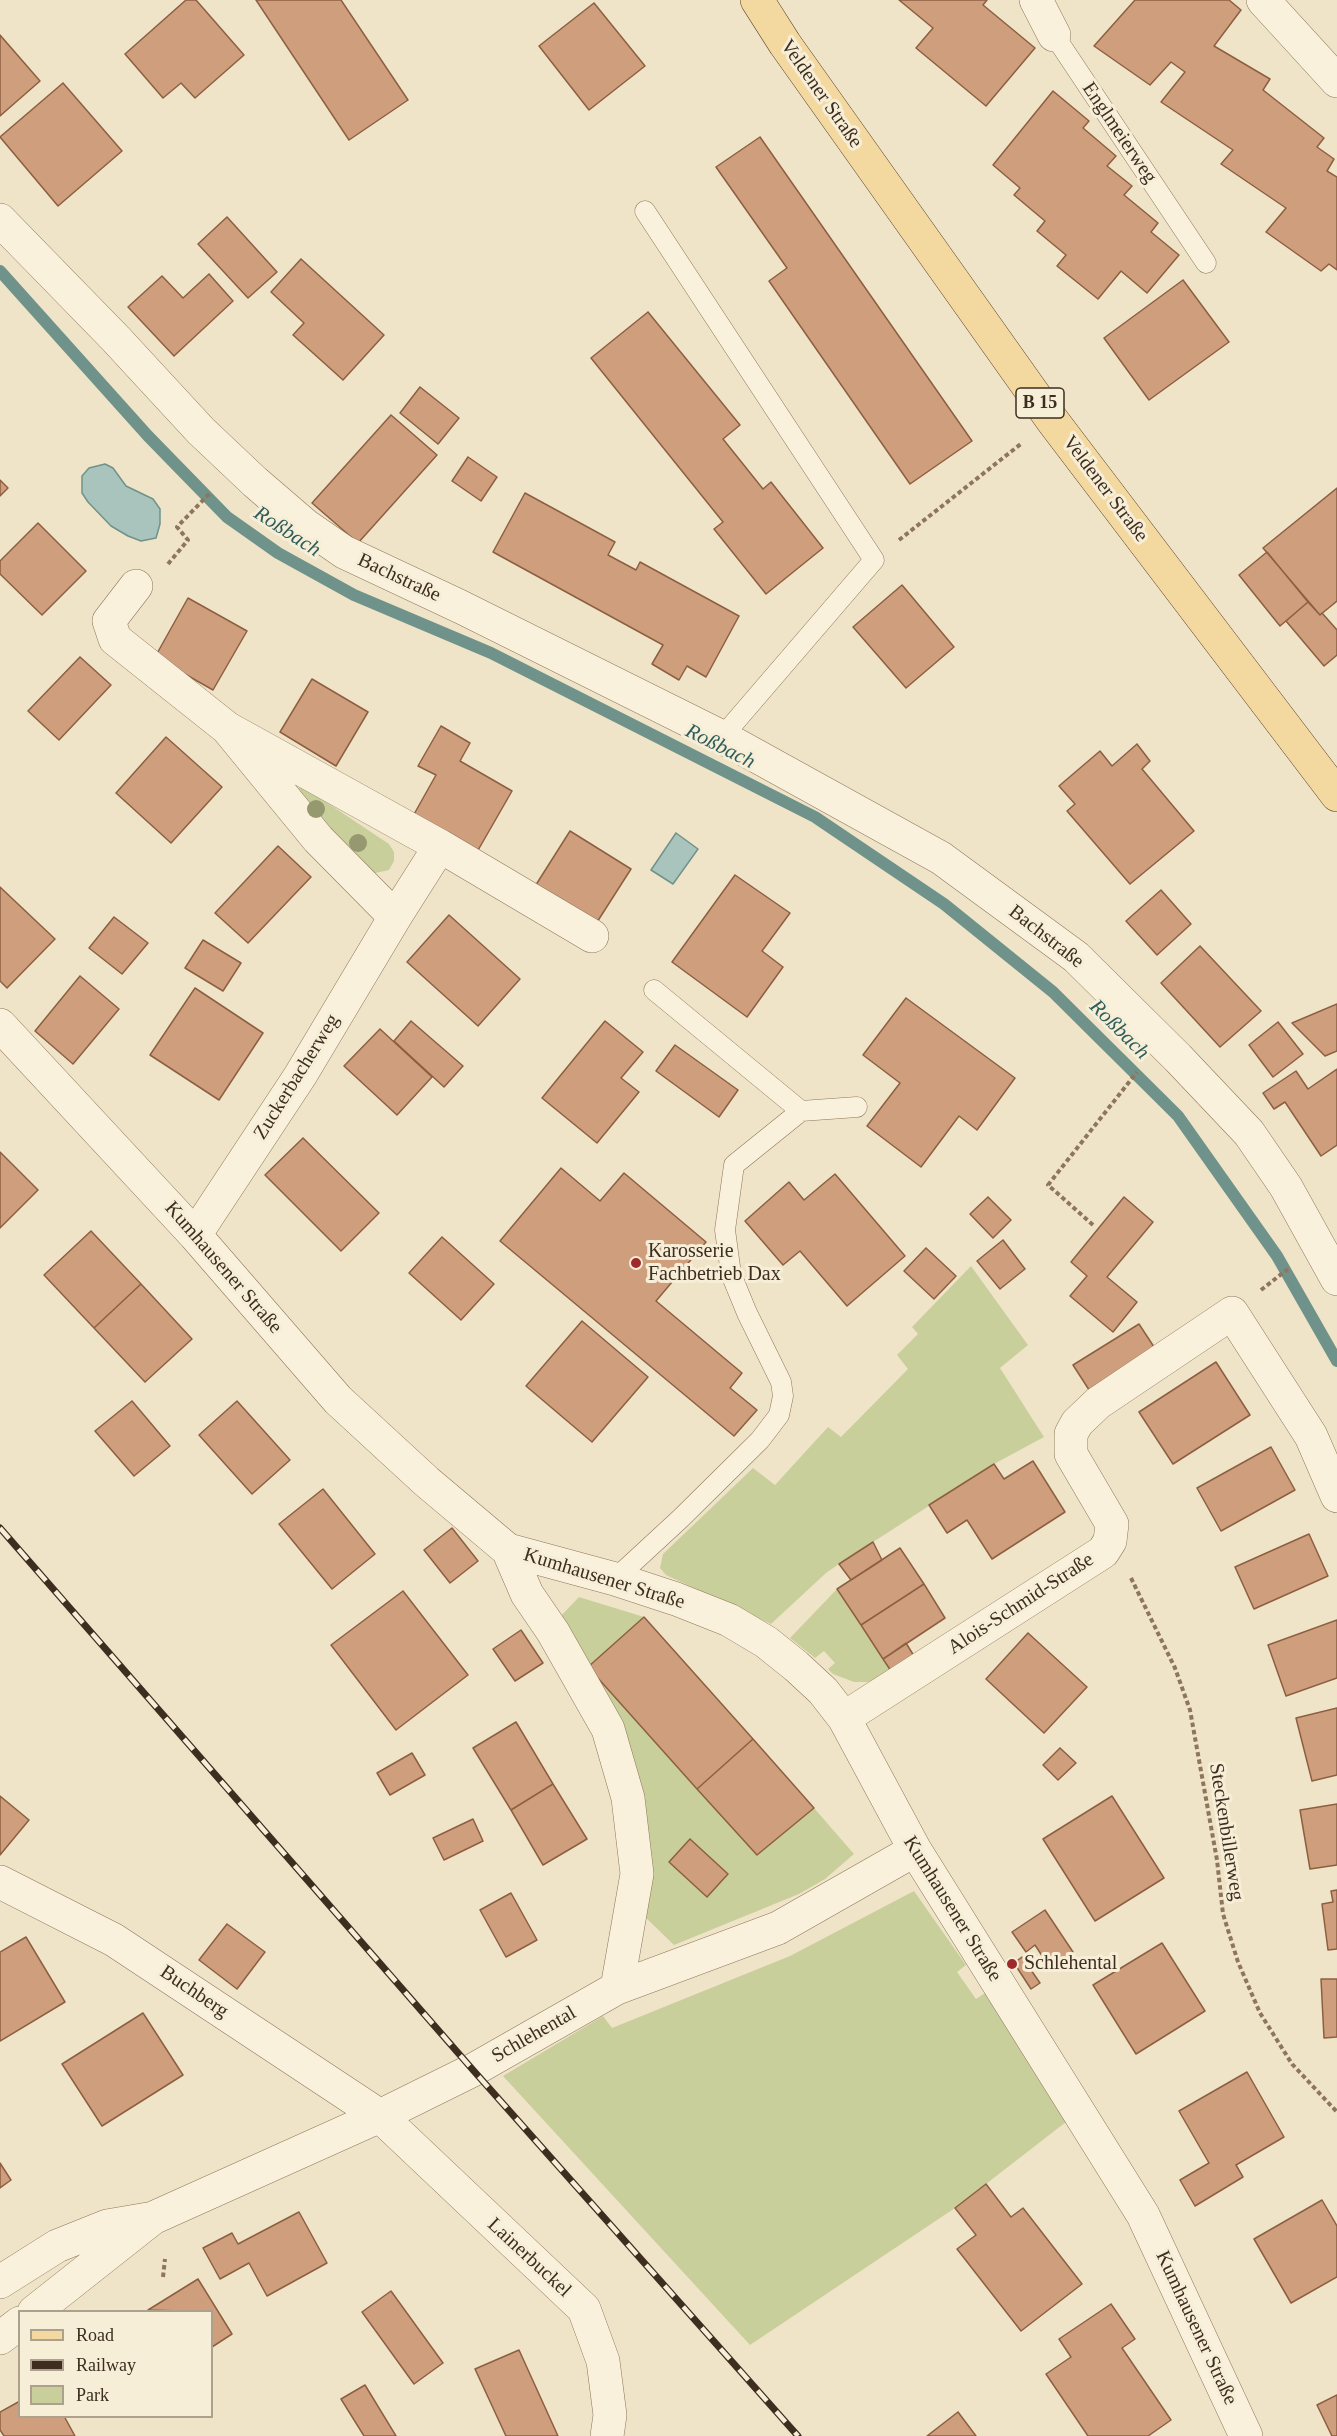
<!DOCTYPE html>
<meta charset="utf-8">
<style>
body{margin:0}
#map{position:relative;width:1337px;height:2436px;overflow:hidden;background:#f0e4c8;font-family:"Times New Roman",serif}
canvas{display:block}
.legend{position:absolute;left:18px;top:2310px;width:195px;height:108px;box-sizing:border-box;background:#f7eed8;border:2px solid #ada18e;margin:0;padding:8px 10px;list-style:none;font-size:18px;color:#3d2e20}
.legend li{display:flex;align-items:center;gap:12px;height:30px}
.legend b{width:30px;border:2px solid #ada18e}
</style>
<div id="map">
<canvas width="1337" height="2436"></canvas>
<ul class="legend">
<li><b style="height:8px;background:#f3d9a0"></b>Road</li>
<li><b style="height:8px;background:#3d2e20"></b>Railway</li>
<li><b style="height:16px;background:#c9cf9b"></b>Park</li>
</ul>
</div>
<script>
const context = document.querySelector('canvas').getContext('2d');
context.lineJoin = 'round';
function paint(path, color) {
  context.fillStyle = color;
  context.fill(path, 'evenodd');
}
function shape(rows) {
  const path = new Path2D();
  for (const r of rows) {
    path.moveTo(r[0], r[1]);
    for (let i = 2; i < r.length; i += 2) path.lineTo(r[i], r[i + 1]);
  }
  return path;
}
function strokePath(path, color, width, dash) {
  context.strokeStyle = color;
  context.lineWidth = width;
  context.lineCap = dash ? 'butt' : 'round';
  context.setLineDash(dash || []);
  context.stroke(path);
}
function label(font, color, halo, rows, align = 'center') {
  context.font = font + ' "Times New Roman",serif';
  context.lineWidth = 6;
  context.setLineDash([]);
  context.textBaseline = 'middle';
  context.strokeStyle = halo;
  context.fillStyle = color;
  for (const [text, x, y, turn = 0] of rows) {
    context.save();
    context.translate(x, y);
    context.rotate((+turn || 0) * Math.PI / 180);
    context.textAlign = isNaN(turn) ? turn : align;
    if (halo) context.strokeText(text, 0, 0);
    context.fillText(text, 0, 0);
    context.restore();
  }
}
paint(shape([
 [296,788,305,788,389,844,394,852,394,861,389,870,371,874,297,799],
 [971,1266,1028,1345,1000,1368,1044,1437,994,1464,839,1564,826,1573,771,1624,666,1575,660,1568,663,1554,753,1468,775,1485,828,1427,841,1437,908,1369,897,1355,918,1334,912,1327],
 [837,1589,914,1656,885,1675,868,1682,854,1682,833,1674,828,1669,835,1663,824,1651,815,1658,790,1638],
 [579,1597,644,1617,588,1667,756,1854,814,1808,854,1854,825,1879,799,1894,674,1945,644,1916,647,1888,556,1621],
 [914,1891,966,1965,957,1972,976,1999,985,1993,1066,2122,955,2208,750,2345,503,2076,603,2016,612,2028,790,1956]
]), '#c9cf9b');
const water = shape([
 [105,464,113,468,126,486,153,499,160,509,160,524,156,538,141,541,128,536,111,526,88,502,82,493,82,476,89,468,105,464],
 [676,833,698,849,673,884,651,870,676,833]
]);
paint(water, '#a9c4bc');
strokePath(water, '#6f938a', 1.5);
strokePath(shape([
 [0,271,148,436,227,517,278,553,354,595,491,653,815,817,944,904,1053,992,1178,1116,1277,1256,1337,1361]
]), '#6f938a', 12);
const building = shape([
 [186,0,196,0,244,55,195,98,181,83,163,98,125,54,186,0],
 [256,0,341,0,408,100,349,140,256,0],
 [899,0,987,0,983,5,1035,48,986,106,916,48,933,28,899,0],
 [1135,0,1229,0,1241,10,1214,46,1270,79,1263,90,1324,138,1317,147,1334,159,1327,171,1337,177,1337,270,1329,264,1321,271,1266,232,1286,208,1221,164,1233,150,1161,102,1185,72,1171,62,1150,85,1094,46,1135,0],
 [594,3,645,66,589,110,539,46,594,3],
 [0,35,40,81,0,116,0,35],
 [63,83,122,151,58,206,0,137,63,83],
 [1053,91,1089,121,1083,128,1116,156,1107,166,1132,186,1124,195,1158,223,1151,232,1179,255,1147,293,1121,271,1098,299,1057,266,1066,255,1037,231,1045,221,1014,195,1020,188,993,165,1053,91],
 [760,137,972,441,910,484,769,281,787,268,716,167,760,137],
 [227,217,277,272,248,298,198,244,227,217],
 [301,259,384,335,343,380,293,335,304,323,271,292,301,259],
 [209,274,233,301,174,356,128,307,162,276,183,298,209,274],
 [1183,280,1229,342,1149,400,1104,338,1183,280],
 [648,312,740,425,723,439,763,489,771,482,823,548,766,594,714,529,723,522,591,358,648,312],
 [420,387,459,418,438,444,400,413,420,387],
 [391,415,437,455,358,543,312,503,391,415],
 [468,457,497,477,481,501,452,481,468,457],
 [0,480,8,488,0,496,0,480],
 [1337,488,1337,601,1320,615,1263,548,1337,488],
 [525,493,615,542,608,555,636,570,640,562,739,616,706,677,687,666,679,680,652,664,663,645,493,552,525,493],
 [38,523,86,571,42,615,0,574,0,561,38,523],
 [1267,552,1308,602,1280,626,1239,575,1267,552],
 [902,585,954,647,906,688,853,627,902,585],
 [188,598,247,631,213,690,155,657,188,598],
 [1308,602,1320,615,1322,613,1337,630,1337,655,1324,666,1286,621,1308,602],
 [80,657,111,685,59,740,28,711,80,657],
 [312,679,368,712,336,766,280,732,312,679],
 [441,726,470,743,460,761,512,791,477,852,413,816,436,775,418,766,441,726],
 [166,737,222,787,171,843,116,793,166,737],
 [1137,744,1150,761,1142,769,1194,831,1130,884,1067,811,1075,804,1059,786,1100,751,1112,766,1137,744],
 [570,831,631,869,592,930,532,891,570,831],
 [278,846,311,877,248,943,215,913,278,846],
 [735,875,790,913,762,951,783,967,747,1017,672,962,735,875],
 [0,887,55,939,7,988,0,981,0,887],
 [1161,890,1191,924,1157,955,1126,921,1161,890],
 [449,915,520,979,478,1026,407,962,449,915],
 [114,917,148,943,122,974,89,948,114,917],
 [203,940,241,963,223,991,185,968,203,940],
 [1200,946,1261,1011,1220,1047,1161,983,1200,946],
 [80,976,119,1009,73,1064,35,1031,80,976],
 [195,988,263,1033,219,1100,150,1055,195,988],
 [906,998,1015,1078,977,1130,959,1116,921,1167,867,1126,900,1083,863,1055,906,998],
 [1337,1004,1337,1051,1325,1056,1292,1023,1337,1004],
 [411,1021,463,1066,444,1087,394,1041,411,1021],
 [605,1021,643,1052,621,1078,639,1092,597,1143,542,1098,605,1021],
 [1278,1022,1303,1054,1273,1077,1249,1045,1278,1022],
 [380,1029,432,1077,397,1115,344,1066,380,1029],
 [675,1045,738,1090,719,1117,656,1071,675,1045],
 [1337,1069,1337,1145,1321,1156,1285,1102,1274,1109,1263,1093,1296,1071,1308,1089,1337,1069],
 [303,1138,379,1213,341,1251,265,1175,303,1138],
 [0,1152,38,1190,0,1228,0,1152],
 [561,1168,600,1201,624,1173,706,1242,656,1301,742,1373,730,1388,757,1410,734,1436,500,1241,561,1168],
 [835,1174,905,1256,847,1306,800,1251,783,1265,745,1221,789,1182,804,1200,835,1174],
 [988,1197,1011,1220,993,1238,970,1214,988,1197],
 [1124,1197,1153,1222,1107,1277,1137,1302,1113,1332,1070,1296,1087,1276,1071,1262,1124,1197],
 [91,1231,141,1284,94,1328,44,1275,91,1231],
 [442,1237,494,1284,461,1320,409,1273,442,1237],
 [1003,1240,1025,1269,1000,1289,977,1261,1003,1240],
 [926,1248,956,1276,934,1299,904,1271,926,1248],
 [141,1284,192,1339,145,1382,94,1328,141,1284],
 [582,1321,648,1377,592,1442,526,1386,582,1321],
 [1139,1324,1158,1353,1093,1396,1073,1365,1139,1324],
 [1216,1362,1250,1415,1173,1464,1139,1412,1216,1362],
 [132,1401,170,1446,134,1476,95,1431,132,1401],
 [237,1401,290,1460,252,1494,199,1435,237,1401],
 [1271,1447,1295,1490,1221,1531,1197,1488,1271,1447],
 [1033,1461,1065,1512,992,1559,967,1520,947,1533,929,1505,994,1464,1004,1479,1033,1461],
 [323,1489,375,1554,332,1589,279,1524,323,1489],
 [452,1528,478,1561,450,1583,424,1550,452,1528],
 [1309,1534,1328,1576,1254,1609,1235,1567,1309,1534],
 [873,1542,882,1560,851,1580,839,1564,873,1542],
 [900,1548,924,1584,861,1625,837,1589,900,1548],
 [924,1584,945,1618,883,1659,861,1625,924,1584],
 [403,1591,468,1675,396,1730,331,1645,403,1591],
 [644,1617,753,1739,697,1789,588,1667,644,1617],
 [1337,1620,1337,1678,1286,1696,1268,1645,1337,1620],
 [521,1630,543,1663,515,1681,493,1649,521,1630],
 [1028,1633,1087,1687,1044,1733,986,1679,1028,1633],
 [906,1643,914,1656,891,1671,883,1659,906,1643],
 [1337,1708,1337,1775,1312,1781,1296,1718,1337,1708],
 [516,1722,553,1784,511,1810,473,1748,516,1722],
 [753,1739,814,1808,757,1855,697,1789,753,1739],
 [1060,1748,1076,1763,1058,1780,1043,1765,1060,1748],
 [412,1753,425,1775,390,1795,377,1773,412,1753],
 [553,1784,587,1839,543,1865,511,1810,553,1784],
 [0,1796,29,1820,0,1855,0,1796],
 [1112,1796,1164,1878,1095,1921,1043,1839,1112,1796],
 [1337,1804,1337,1865,1310,1869,1300,1810,1337,1804],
 [473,1819,483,1841,444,1860,433,1838,473,1819],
 [690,1839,728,1874,707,1897,669,1862,690,1839],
 [1337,1890,1337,1949,1328,1950,1322,1904,1333,1902,1331,1891,1337,1890],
 [511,1893,537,1940,506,1957,480,1910,511,1893],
 [1045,1910,1073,1952,1050,1968,1035,1945,1026,1952,1012,1932,1045,1910],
 [227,1924,265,1952,237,1989,199,1960,227,1924],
 [26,1937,65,2002,0,2041,0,1952,26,1937],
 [1162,1943,1205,2011,1136,2054,1093,1985,1162,1943],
 [1022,1957,1040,1983,1031,1989,1014,1963,1022,1957],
 [1321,1979,1337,1979,1337,2037,1324,2038,1321,1979],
 [143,2013,183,2075,102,2126,62,2064,143,2013],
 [1247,2072,1284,2137,1236,2165,1243,2177,1195,2206,1180,2180,1209,2163,1179,2111,1247,2072],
 [0,2163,11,2180,0,2188,0,2163],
 [986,2184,1011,2217,1023,2208,1082,2284,1021,2331,957,2249,976,2235,955,2208,986,2184],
 [1322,2200,1337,2226,1337,2277,1291,2303,1254,2239,1322,2200],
 [299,2212,327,2263,267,2296,249,2263,220,2279,203,2248,232,2233,238,2244,299,2212],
 [198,2279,232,2334,212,2347,212,2312,148,2310,198,2279],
 [391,2291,443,2363,414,2384,362,2312,391,2291],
 [1111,2304,1135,2339,1122,2348,1171,2420,1148,2436,1088,2436,1046,2374,1071,2357,1059,2339,1111,2304],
 [519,2350,558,2436,506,2436,475,2369,519,2350],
 [365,2385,396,2436,364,2436,341,2399,365,2385],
 [1337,2395,1337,2436,1332,2436,1317,2405,1337,2395],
 [20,2401,20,2416,64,2416,75,2436,4,2436,0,2430,0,2412,20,2401],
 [958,2412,976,2436,927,2436,958,2412]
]);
paint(building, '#cf9f7d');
strokePath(building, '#8d5f41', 1.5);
const lane = shape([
 [1054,35,1206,263],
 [645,211,874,560,722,737],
 [654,990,801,1111],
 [615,1579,680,1519,760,1440,779,1415,783,1396,781,1382,747,1313,731,1274,725,1230,734,1165,801,1111,857,1107]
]);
const street = shape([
 [1036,0,1054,35],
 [1263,0,1337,81],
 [0,220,116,339,201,431,255,482,305,525,344,552,461,607,722,737,941,858,1076,957,1178,1058,1249,1133,1286,1187,1337,1279],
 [136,586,109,621,115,639,227,728,440,846,592,936],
 [395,917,440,846],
 [0,1025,195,1235,338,1400,426,1481,508,1550,615,1579,676,1599,729,1620,766,1642,796,1666,823,1691,844,1718,915,1850,1143,2215,1246,2436],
 [195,1235,300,1076,395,917,318,839,227,728],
 [508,1550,527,1594,553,1632,608,1729,628,1798,637,1874,617,1988],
 [844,1718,1103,1552,1110,1541,1112,1524,1071,1454,1071,1434,1077,1423,1098,1403,1232,1313,1311,1436,1337,1496],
 [0,1882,114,1940,380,2116,584,2309,603,2361,610,2415,607,2436],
 [0,2282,57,2246,107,2226,148,2219],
 [34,2312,153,2218,380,2116,473,2070,617,1988,778,1928,915,1850],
 [0,2338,20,2323]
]);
const primary = shape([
 [757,0,785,44,1052,420,1337,795]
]);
strokePath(lane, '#8d765c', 21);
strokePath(street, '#8d765c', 34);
strokePath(primary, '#5b4430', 34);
strokePath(shape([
 [899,540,1022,443],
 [168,564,188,540,177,527,211,492],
 [1093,1225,1048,1185,1137,1072],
 [1261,1290,1288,1269],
 [1131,1578,1175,1668,1190,1710,1217,1860,1223,1914,1238,1962,1260,2013,1292,2064,1337,2112],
 [163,2277,165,2259]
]), '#8d765c', 4, [4.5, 3]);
strokePath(lane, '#faf1dc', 20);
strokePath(street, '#faf1dc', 33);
strokePath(primary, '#f3d9a0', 33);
const rail = shape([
 [0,1528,473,2070,798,2436]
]);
strokePath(rail, '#3d2e20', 7);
strokePath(rail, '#f7eed8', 4.5, [14]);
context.fillStyle = '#96986f';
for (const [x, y] of [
 [316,809],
 [358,843]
]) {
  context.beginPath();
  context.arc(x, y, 9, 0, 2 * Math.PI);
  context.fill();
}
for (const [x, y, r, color] of [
 [636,1263,6,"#9e2a2b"],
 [1012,1964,6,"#9e2a2b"]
]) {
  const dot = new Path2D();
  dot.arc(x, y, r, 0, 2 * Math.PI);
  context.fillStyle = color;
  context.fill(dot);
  strokePath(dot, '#f7eed8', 2);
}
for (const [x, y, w] of [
 [1040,403,48]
]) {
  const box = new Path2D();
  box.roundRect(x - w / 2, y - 15, w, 30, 4.5);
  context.fillStyle = '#f7eed8';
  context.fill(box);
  strokePath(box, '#3d2e20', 1.5);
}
label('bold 18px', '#3d2e20', null, [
 ["B 15",1040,403]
]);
label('20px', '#3d2e20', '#f7eed8', [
 ["Veldener Straße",821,94,55],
 ["Englmeierweg",1119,133,56],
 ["Veldener Straße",1105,489,53],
 ["Bachstraße",399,578,25],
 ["Bachstraße",1046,937,38],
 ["Zuckerbacherweg",297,1077,-58],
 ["Kumhausener Straße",223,1268,49],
 ["Kumhausener Straße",604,1579,17],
 ["Alois-Schmid-Straße",1021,1604,-33],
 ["Steckenbillerweg",1226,1832,81],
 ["Kumhausener Straße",952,1909,58],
 ["Buchberg",194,1992,34],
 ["Schlehental",534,2035,-30],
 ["Lainerbuckel",529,2258,43],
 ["Kumhausener Straße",1196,2328,65]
]);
label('20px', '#3d2e20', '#f7eed8', [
 ["Karosserie",648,1252],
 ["Fachbetrieb Dax",648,1275],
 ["Schlehental",1024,1964]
], 'left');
label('italic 21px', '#2f5d5a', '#f7eed8', [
 ["Roßbach",287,532,33],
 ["Roßbach",720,747,27],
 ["Roßbach",1119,1030,45]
]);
</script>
